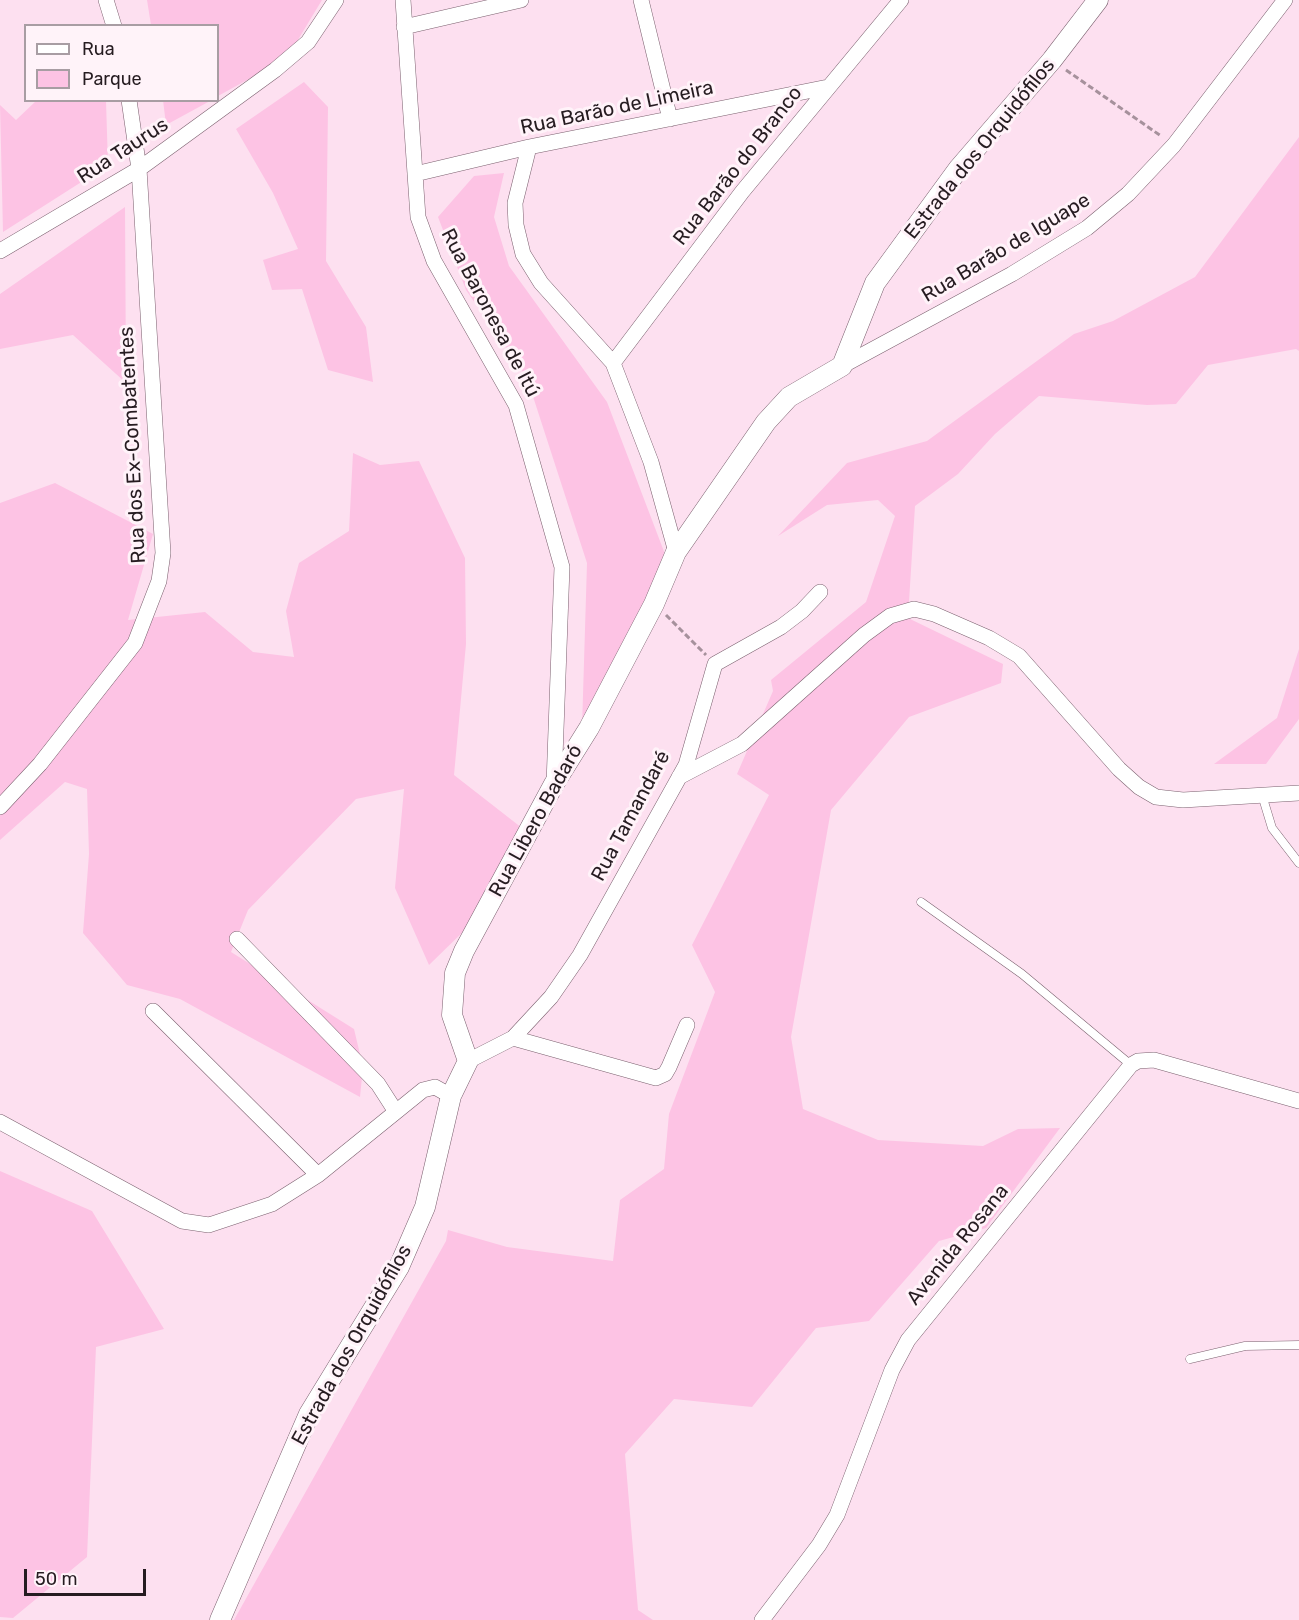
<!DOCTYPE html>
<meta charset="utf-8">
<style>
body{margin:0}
#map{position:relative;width:1299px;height:1620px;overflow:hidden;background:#fde0f0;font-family:Rubik,sans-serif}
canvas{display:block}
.legend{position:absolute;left:24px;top:24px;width:195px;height:78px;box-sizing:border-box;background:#fff3f9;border:2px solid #a89da3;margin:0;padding:8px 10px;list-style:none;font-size:18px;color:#261c21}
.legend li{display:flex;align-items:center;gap:12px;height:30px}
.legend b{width:30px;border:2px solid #a89da3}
.scale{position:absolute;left:24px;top:1569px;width:122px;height:27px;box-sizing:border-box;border:3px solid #261c21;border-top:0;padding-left:8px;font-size:18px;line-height:21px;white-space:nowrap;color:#261c21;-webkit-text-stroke:4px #fff3f9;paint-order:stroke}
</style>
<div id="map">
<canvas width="1299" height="1620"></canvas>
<ul class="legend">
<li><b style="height:8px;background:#fff"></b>Rua</li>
<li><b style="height:16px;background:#fdc3e4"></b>Parque</li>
</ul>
<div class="scale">50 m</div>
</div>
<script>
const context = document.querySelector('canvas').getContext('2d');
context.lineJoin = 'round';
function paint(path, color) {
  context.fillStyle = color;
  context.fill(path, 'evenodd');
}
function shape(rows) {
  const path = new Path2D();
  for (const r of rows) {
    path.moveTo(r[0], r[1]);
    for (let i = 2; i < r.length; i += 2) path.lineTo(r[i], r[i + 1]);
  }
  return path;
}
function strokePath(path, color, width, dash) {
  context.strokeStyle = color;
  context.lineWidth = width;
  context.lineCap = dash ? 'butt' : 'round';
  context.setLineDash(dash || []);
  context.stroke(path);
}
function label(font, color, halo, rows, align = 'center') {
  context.font = font + ' Rubik,sans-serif';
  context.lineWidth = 6;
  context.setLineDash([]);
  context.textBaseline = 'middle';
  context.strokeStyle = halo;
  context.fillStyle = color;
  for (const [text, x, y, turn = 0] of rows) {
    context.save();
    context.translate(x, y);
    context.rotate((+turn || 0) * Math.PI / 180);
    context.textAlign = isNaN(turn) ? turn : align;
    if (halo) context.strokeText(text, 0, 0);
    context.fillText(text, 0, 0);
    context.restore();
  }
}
paint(shape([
 [147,0,322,0,287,58,218,96,218,26,151,25],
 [304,82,328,107,326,261,366,327,373,382,328,370,302,289,272,290,263,260,298,249,273,193,236,129],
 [163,100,210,100,210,101,166,125],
 [36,101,106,101,108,165,3,232,0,105,16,120],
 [1299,137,1299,351,1296,349,1208,365,1176,404,1147,405,1039,396,995,434,958,474,915,506,908,618,1003,664,1001,683,909,717,831,810,791,1037,803,1109,878,1140,983,1146,1018,1129,1060,1128,986,1228,939,1241,869,1321,816,1328,752,1407,674,1399,625,1454,638,1610,653,1620,234,1620,446,1241,448,1230,507,1247,613,1261,620,1200,664,1169,669,1114,715,992,692,945,769,795,737,774,773,691,771,680,866,602,895,516,878,500,827,505,778,536,847,463,927,441,1074,334,1113,321,1195,277],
 [504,173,494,217,509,266,607,402,668,562,582,728,587,563,527,378,466,290,438,217,474,176],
 [125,207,126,383,73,335,0,349,0,294],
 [353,453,380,465,419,461,465,558,466,644,454,775,522,828,467,928,429,965,395,888,404,789,356,799,248,910,231,952,354,1029,363,1067,360,1097,180,999,127,985,83,933,89,854,87,789,65,782,0,840,0,503,55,483,153,534,128,620,205,612,253,652,294,657,286,611,299,563,349,531],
 [1299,649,1299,719,1266,764,1214,764,1277,718],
 [0,1171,92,1211,164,1329,96,1347,87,1557,13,1618,0,1617]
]), '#fdc3e4');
const service = shape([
 [1262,795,1272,828,1299,863],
 [921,902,1022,974,1131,1065],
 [1190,1359,1245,1346,1299,1345]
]);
const minor = shape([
 [106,0,114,26],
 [403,0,418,217,434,261,516,405,562,567,554,784],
 [641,0,670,119],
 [404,27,521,0],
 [529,147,515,203,516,225,523,254,541,283,613,363,651,462,676,552],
 [415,174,529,147,828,87],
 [0,251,139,169,275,70,308,42,336,0],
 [613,363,742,192,901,0],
 [842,366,1012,274,1087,228,1128,194,1174,145,1285,0],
 [679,777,742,744,864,635,890,616,914,609,934,614,989,638,1019,656,1119,769,1139,787,1156,797,1183,800,1299,793],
 [0,807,40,764,135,643,159,581,163,553,139,169,129,100],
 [237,939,378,1084,396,1112],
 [153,1011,318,1175],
 [513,1038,656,1078,665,1074,669,1067,687,1025],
 [468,1061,513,1038,551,997,580,955,686,765,715,664,781,627,802,611,820,592],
 [0,1122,182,1221,209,1225,272,1204,318,1175,423,1090,435,1087,451,1096],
 [762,1620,819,1545,837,1515,892,1370,908,1340,1131,1065,1138,1061,1154,1060,1299,1101]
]);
const tertiary = shape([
 [220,1620,309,1414,399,1267,425,1207,451,1096,468,1061,452,1015,455,973,464,951,554,784,589,728,654,604,676,552,766,422,789,397,842,366,875,283,959,168,1052,60,1098,0]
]);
strokePath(service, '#7b616f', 9);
strokePath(minor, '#7b616f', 16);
strokePath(tertiary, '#7b616f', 21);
strokePath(shape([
 [1066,70,1161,136],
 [666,615,706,655]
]), '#a6919c', 3, [6, 3]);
strokePath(service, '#fff', 8);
strokePath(minor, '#fff', 15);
strokePath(tertiary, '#fff', 20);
label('20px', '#261c21', '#fff3f9', [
 ["Rua Barão de Limeira",617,108,-12],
 ["Estrada dos Orquidófilos",980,149,-51],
 ["Rua Taurus",123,151,-33],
 ["Rua Barão do Branco",738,166,-52],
 ["Rua Barão de Iguape",1006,248,-31],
 ["Rua Baronesa de Itú",490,313,62],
 ["Rua dos Ex-Combatentes",133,445,-93],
 ["Rua Tamandaré",631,816,-62],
 ["Rua Libero Badaró",536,821,-61],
 ["Avenida Rosana",958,1245,-51],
 ["Estrada dos Orquidófilos",352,1345,-61]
]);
</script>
